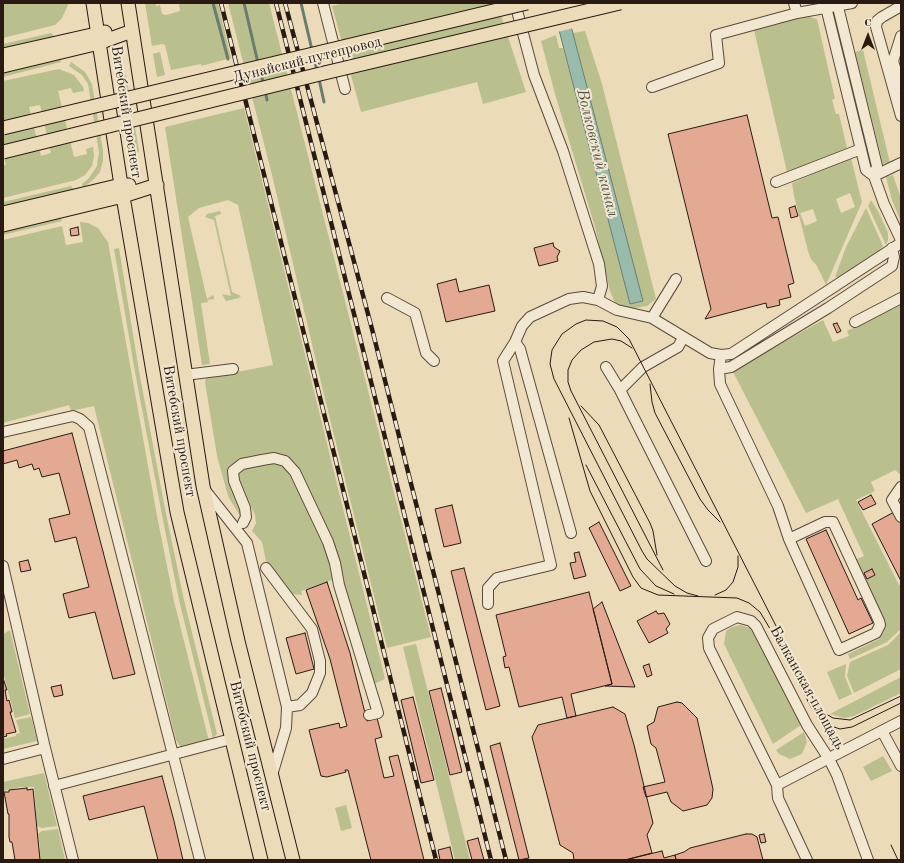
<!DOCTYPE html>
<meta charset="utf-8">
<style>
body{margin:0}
#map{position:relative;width:904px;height:863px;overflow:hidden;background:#ebdbb9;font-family:"Old Standard TT",serif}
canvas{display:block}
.frame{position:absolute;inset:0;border:4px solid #291a13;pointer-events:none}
.north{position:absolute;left:848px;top:16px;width:40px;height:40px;-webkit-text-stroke:3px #f2e8d2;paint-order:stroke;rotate:0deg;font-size:11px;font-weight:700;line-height:16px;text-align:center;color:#291a13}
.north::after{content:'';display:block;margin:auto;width:14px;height:18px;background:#291a13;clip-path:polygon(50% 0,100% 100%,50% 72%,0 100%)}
</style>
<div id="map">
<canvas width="904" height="863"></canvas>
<div class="frame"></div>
<div class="north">С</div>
</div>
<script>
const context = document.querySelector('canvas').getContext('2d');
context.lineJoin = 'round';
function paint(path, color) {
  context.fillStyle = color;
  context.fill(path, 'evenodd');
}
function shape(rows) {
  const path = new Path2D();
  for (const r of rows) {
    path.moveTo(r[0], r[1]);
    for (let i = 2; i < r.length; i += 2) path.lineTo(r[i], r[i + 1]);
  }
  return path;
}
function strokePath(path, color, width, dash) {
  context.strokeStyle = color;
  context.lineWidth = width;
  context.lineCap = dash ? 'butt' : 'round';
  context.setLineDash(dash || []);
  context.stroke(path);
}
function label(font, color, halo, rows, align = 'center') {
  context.font = font + ' "Old Standard TT",serif';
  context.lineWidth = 4;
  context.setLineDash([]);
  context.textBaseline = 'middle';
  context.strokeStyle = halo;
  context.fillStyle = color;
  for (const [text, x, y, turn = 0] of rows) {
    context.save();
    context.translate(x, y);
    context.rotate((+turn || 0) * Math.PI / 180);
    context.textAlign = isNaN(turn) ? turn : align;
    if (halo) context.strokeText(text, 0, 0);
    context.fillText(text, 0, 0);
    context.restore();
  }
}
paint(shape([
 [3,3,69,3,62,18,55,25,3,38],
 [145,3,156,3,156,6,160,5,162,14,166,15,180,11,179,3,218,3,231,58,201,66,201,64,171,70,165,45,162,44,152,46],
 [228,3,269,3,431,637,387,648,324,395,272,175],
 [345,3,497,3,526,92,483,104,477,82,361,112,332,6],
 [805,16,817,19,835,99,832,100,836,114,839,114,847,148,787,172,754,30],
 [585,31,602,84,656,299,647,306,630,309,621,306,615,303,610,291,595,227,555,94,541,41,556,35,559,48,563,48,630,304,636,303,643,301,573,33],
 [51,33,54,36,3,48,3,44],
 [863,50,890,163,883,164,855,52],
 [160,52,165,75,157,77,153,54],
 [55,59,61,59,61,62,3,77,3,72],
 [71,62,85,72,92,84,103,151,103,161,100,172,94,179,83,188,82,184,89,178,97,166,99,152,88,84,82,75,69,66],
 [59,69,74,75,83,87,84,91,73,93,71,88,58,91,74,157,87,154,86,149,93,147,94,156,92,166,85,175,76,180,3,198,3,165,6,165,3,153,3,81],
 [40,105,51,153,41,156,29,107],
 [122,70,126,75,139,151,135,156,130,153,117,75,118,72],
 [244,108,382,666,385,679,374,684,345,590,340,563,331,536,296,464,285,456,239,460,232,465,228,473,229,483,240,506,242,511,240,516,228,496,217,456,205,382,206,378,273,365,238,205,228,200,199,208,188,217,207,299,213,295,214,297,214,299,207,300,208,302,201,303,210,364,202,365,165,127],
 [851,158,862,202,826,285,817,266,811,259,808,251,794,196,792,183],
 [850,193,855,207,841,213,836,199],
 [813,209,817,221,805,226,800,213],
 [893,175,901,198,901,222,892,200,886,177],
 [71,186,74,190,3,207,3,202],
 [871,200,878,211,888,233,888,240,886,245,868,206],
 [866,208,883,246,879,251,840,278,835,277,846,247],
 [220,211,221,214,215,216,232,292,241,296,239,298,226,301,222,294,231,296,214,220,205,217,207,214],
 [60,217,62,221,3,235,3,230],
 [80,222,88,223,98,228,108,242,157,516,174,601,209,741,187,747,180,746,176,740,94,406,71,411,69,405,3,423,3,240,62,226,66,245,83,242],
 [119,248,139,371,166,514,184,600,217,734,213,738,179,600,162,515,135,372,114,249],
 [901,305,901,475,895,470,871,482,875,491,856,500,899,585,901,585,901,629,887,642,850,659,848,654,879,639,884,631,884,621,855,560,864,556,838,499,806,513,733,372,734,370,823,320,833,342,849,336,847,331],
 [270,463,284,466,289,473,321,539,329,561,332,580,301,591,302,595,292,594,266,561,262,542,252,531,256,523,255,515,238,479,238,474,242,470],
 [740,625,750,628,752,631,801,725,773,744,724,644,726,631,732,627],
 [10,630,30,714,15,718,3,672,3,634],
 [901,632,901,669,854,693,847,676,850,662,888,645],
 [416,644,470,860,455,860,403,647],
 [846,664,845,677,852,694,839,700,827,672],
 [901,677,901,693,854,716,844,718,830,714],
 [31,717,37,741,3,749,3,739,16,736,16,734,20,733,16,720],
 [804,732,807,742,802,754,790,759,779,754,776,750],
 [883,756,892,771,871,781,863,767],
 [44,773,57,826,42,828,37,826,34,787,20,787,3,791,3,782],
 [346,805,352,828,341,831,335,808],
 [58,829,65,860,40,859,38,852,40,847,38,834,42,831]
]), '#babf8e');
const water = shape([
 [552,3,565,3,643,301,630,304,552,3]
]);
paint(water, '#99bbac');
strokePath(water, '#6c7b6f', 1);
paint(shape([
 [550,3,567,3,574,28,557,32]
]), '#ebdbb9');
strokePath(shape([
 [213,3,228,59],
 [244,3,258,63],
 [301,3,312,50],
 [314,57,317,71],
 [260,71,264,85],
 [319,79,324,102],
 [265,90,267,100]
]), '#6c7b6f', 3);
const building = shape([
 [747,115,772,218,778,217,794,283,788,285,791,297,779,300,780,305,767,308,766,303,705,319,711,309,668,134,747,115],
 [795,206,798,216,791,218,789,208,795,206],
 [78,227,79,235,71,236,70,229,78,227],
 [553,243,554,247,560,251,557,257,558,261,539,266,534,248,553,243],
 [456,279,459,292,489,285,495,311,446,322,437,284,456,279],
 [837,323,841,331,837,333,833,324,837,323],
 [72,433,135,674,113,679,95,612,69,618,63,594,89,587,76,537,55,542,49,519,70,514,59,473,42,477,39,468,34,470,32,464,19,468,17,460,3,464,3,451,72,433],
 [871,495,876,504,863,510,858,502,871,495],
 [452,505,461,543,444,547,435,509,452,505],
 [896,511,901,521,901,581,872,524,896,511],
 [599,522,631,586,620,591,589,528,599,522],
 [826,530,858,600,861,598,873,623,849,634,806,539,826,530],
 [579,552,586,576,574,579,570,563,576,562,574,553,579,552],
 [28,560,31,570,21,572,19,562,28,560],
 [464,568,500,706,486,710,451,571,464,568],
 [872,569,875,575,867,579,864,573,872,569],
 [327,582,350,653,367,721,377,718,382,737,375,739,384,778,394,776,389,757,398,755,424,860,371,860,348,770,345,770,346,772,327,777,321,776,309,730,339,723,340,728,347,726,330,659,306,590,327,582],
 [589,592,612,684,571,694,576,716,567,718,562,697,519,707,509,667,505,668,503,657,506,656,496,615,589,592],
 [602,602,635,687,605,686,612,684,593,609,602,602],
 [656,611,658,614,664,613,670,624,666,629,668,633,649,643,637,621,656,611],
 [305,633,314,669,296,674,286,638,305,633],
 [649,664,652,675,647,677,643,666,649,664],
 [3,678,7,690,5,690,7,701,9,700,12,712,10,712,16,732,6,734,7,736,3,737,3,678],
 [61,685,63,695,54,697,51,687,61,685],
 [441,688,462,772,450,775,429,691,441,688],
 [413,697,434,780,421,783,401,700,413,697],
 [677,702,682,703,697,718,713,789,712,798,707,805,683,811,671,802,667,792,646,797,643,787,665,782,656,748,651,744,647,726,654,722,658,707,677,702],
 [613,707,625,714,634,745,653,823,647,835,652,853,625,860,574,860,573,853,560,845,532,737,538,725,613,707],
 [500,743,529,858,519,860,490,746,500,743],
 [162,776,174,821,183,860,158,860,144,806,89,820,83,796,162,776],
 [27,788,27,790,33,789,40,860,15,860,12,842,10,842,9,837,9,814,8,814,4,792,9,792,9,790,27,788],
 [746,834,752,834,757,837,763,860,676,860,675,855,684,852,690,848,746,834],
 [764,834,766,842,761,843,759,835,764,834],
 [478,838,484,860,472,860,467,841,478,838],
 [450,847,453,860,440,860,438,850,450,847],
 [662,851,664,858,675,855,676,860,625,860,662,851]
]);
paint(building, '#e4a992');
strokePath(building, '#291a13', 1);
const minor = shape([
 [323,3,345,89],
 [515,3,534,75,563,151,599,264,602,286,598,300],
 [794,3,797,13],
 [825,3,866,170,874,176,884,204,901,240],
 [837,3,877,166,874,176],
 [901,6,882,17,877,21,876,27,901,116],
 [901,36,893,61,901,88],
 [652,87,719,63,716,35,797,13,852,3],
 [874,176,901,163],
 [776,182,861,149],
 [387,298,415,313,426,353,434,361],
 [652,318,676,279],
 [855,322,901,298],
 [515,342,520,349,571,533],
 [721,355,719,369,720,384,778,506,789,539,839,650,876,633,880,625,879,621,833,522,825,522,789,539],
 [606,367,620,390,706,561],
 [719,369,731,367,828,308,892,266,894,257,892,248],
 [185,375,233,369],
 [620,390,643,367,678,347,683,338],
 [3,432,73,416,80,419,89,427,200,860],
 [901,487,892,500,901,517],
 [205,490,247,543,287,707,286,728,272,775],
 [243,523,246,517,245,508,234,481,233,471,242,464,262,460,274,458,285,461,295,472,328,542,335,563,339,585,378,713,369,715],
 [3,566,45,748],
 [266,568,312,629,320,661,320,673,312,693,300,705,287,707],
 [488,604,488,588,497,578,551,565,503,361,515,342,522,326,530,317,569,299,583,297,598,300,617,310,652,318,710,353,721,355,731,354,901,243],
 [882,731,901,766],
 [3,759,45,748,73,860],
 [777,785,901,721],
 [54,786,231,739],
 [807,860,778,798,777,785,709,648,708,638,713,629,737,617,751,621,756,626,807,725,829,759,837,775,868,860]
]);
const major = shape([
 [93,3,121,185,177,512,261,860],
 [128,3,203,486,238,641,293,860],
 [3,55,105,32],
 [3,66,99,43,132,31],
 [3,213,121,185,129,185],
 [3,225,123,196,157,185]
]);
strokePath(minor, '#5a4a3c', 12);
strokePath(major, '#291a13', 15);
strokePath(minor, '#f2e8d2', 10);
strokePath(major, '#ebdbb9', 13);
strokePath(shape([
 [632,348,621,341,612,339,594,342,581,350,572,360,568,370,568,382,571,391,663,570],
 [650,384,652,402,655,413,700,499,708,510,720,522],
 [581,406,599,425,650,523,653,531,657,555],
 [569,418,590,491,633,577,641,588,658,595,737,598,749,603,760,612,772,632],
 [586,465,640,569,656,586,674,594],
 [715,595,726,590,733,582,738,567,738,556],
 [698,596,687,593,675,586,647,559,642,551,554,379,550,364,552,350,562,334,576,324,586,320,603,321,617,327,629,339,815,702,821,711,833,718,850,720,901,696],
 [784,655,811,707,818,718,828,725,840,729,852,727,901,703],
 [891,845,898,860]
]), '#291a13', 1);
const rail = shape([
 [221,3,436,860],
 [276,3,491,860],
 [285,3,372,329,506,860]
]);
strokePath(rail, '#291a13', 4.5);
strokePath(rail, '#f2e8d2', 3, [9]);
const majorBridge = shape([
 [3,128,527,3],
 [3,152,320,74,620,3]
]);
strokePath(majorBridge, '#291a13', 15, []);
strokePath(majorBridge, '#ebdbb9', 13);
label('15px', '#291a13', '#f2e8d2', [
 ["Дунайский путепровод",307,60,-14],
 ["Витебский проспект",126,112,81],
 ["Витебский проспект",179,431,80],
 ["Балканская площадь",807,688,61],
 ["Витебский проспект",250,746,76]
]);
label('italic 16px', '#505249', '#f2e8d2', [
 ["Волковский канал",597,153,76]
]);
</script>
